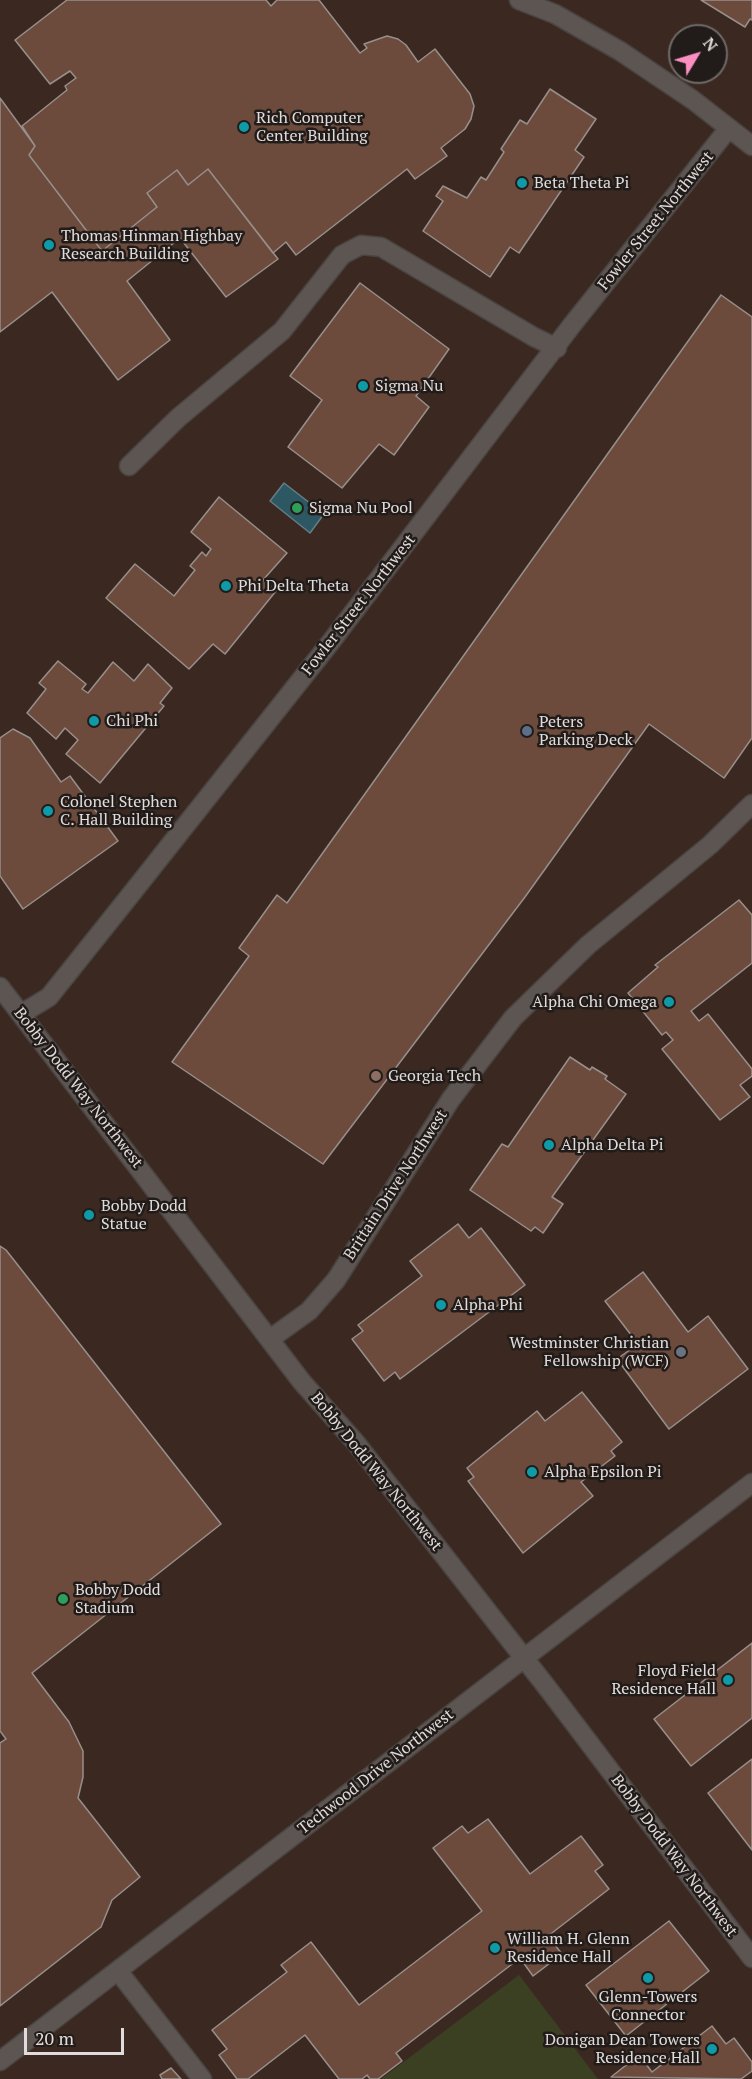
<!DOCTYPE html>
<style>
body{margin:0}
#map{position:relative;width:752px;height:2079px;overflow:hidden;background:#2b2522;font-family:"PT Serif",serif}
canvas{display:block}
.north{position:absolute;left:668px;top:24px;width:60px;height:60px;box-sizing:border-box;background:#211c19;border:2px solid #6e6967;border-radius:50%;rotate:52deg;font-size:16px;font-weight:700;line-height:24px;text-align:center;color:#e1dcdb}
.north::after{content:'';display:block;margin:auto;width:21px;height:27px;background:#fc8fc1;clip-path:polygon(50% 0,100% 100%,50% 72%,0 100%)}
.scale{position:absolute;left:24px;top:2028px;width:100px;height:27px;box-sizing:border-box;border:3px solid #e1dcdb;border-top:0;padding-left:8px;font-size:18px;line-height:21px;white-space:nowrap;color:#e1dcdb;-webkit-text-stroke:4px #211c19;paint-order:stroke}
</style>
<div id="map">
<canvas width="752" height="2079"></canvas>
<div class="north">N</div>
<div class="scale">20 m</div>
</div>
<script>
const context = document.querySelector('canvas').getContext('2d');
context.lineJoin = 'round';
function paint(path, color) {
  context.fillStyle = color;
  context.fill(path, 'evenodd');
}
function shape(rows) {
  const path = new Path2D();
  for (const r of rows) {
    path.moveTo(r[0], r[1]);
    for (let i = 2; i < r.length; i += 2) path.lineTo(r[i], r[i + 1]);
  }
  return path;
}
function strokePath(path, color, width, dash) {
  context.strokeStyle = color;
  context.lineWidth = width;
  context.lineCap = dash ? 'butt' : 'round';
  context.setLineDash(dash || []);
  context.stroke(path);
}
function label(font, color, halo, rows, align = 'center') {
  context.font = font + ' "PT Serif",serif';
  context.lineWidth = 5;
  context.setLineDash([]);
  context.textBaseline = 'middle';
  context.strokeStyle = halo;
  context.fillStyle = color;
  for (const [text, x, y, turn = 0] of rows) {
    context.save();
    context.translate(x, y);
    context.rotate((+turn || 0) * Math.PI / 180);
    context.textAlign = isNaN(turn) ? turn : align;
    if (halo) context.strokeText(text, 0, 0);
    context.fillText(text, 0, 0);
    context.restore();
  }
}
paint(shape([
 [0,0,752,0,752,2079,0,2079],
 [680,36,716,36,716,72,680,72]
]), '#3b2921');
paint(shape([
 [519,1975,598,2079,381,2079]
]), '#3c4023');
const water = shape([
 [284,483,324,514,310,533,270,501,284,483]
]);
paint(water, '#2d5762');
strokePath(water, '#637f86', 1.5);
const building = shape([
 [67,0,266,0,271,6,277,0,319,0,360,53,367,48,364,44,387,36,398,39,406,45,418,62,435,49,470,94,474,106,471,119,465,129,441,148,447,156,415,179,407,169,296,255,286,242,273,253,208,169,188,185,177,170,147,193,157,207,102,251,29,155,35,146,22,126,67,90,65,86,76,78,70,71,50,84,15,40,67,0],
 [701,0,752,0,752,20,750,19,745,27,701,0],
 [550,89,596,119,575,150,584,157,519,253,510,247,490,277,423,231,443,201,436,196,443,186,467,198,481,177,486,180,504,152,501,149,520,120,527,124,550,89],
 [0,98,35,146,29,155,102,251,157,207,147,193,177,170,188,185,208,169,278,259,226,297,180,238,127,281,170,340,118,380,52,292,0,332,0,98],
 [360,283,449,349,416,396,429,407,394,455,379,444,342,488,288,447,322,400,290,376,360,283],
 [721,295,752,317,752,738,724,778,649,724,525,897,323,1164,172,1062,249,956,239,948,277,895,287,903,721,295],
 [219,497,287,553,263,580,276,591,225,654,213,644,189,669,106,598,135,564,174,596,195,570,190,566,202,552,206,556,211,549,191,532,219,497],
 [58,661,86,684,82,689,88,693,113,662,134,681,148,664,172,688,160,703,164,706,100,783,66,754,78,740,65,728,56,739,27,713,46,689,39,683,58,661],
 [13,729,30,738,61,782,70,776,118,841,23,909,0,876,0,738,13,729],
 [739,900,752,915,752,963,691,1011,699,1021,708,1014,752,1069,752,1076,740,1085,750,1097,720,1120,662,1049,673,1040,666,1032,662,1035,628,993,658,967,655,965,739,900],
 [570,1057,590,1070,592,1067,607,1076,605,1079,626,1094,552,1197,563,1204,543,1233,535,1227,531,1231,470,1190,502,1144,508,1147,570,1057],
 [458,1224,469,1238,481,1228,525,1285,400,1379,395,1372,384,1381,352,1339,363,1331,358,1325,422,1276,410,1261,458,1224],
 [0,1246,6,1250,221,1524,32,1673,69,1722,83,1751,83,1777,78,1798,140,1877,112,1900,101,1927,0,2006,0,1743,6,1739,0,1731,0,1246],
 [643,1272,688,1332,708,1316,748,1369,669,1429,617,1359,638,1344,605,1301,643,1272],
 [582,1392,622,1442,611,1451,615,1456,581,1482,593,1496,523,1553,468,1481,474,1477,467,1468,537,1411,545,1421,582,1392],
 [752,1643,752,1718,691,1766,654,1719,752,1643],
 [752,1759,752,1850,708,1793,752,1759],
 [488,1819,530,1874,581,1836,603,1865,595,1871,609,1889,548,1936,562,1954,533,1976,520,1958,396,2053,402,2061,378,2079,370,2079,367,2075,362,2079,339,2079,305,2035,248,2079,237,2079,219,2055,227,2049,212,2030,287,1972,281,1965,311,1942,359,2005,482,1911,433,1848,462,1826,468,1833,488,1819],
 [669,1921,709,1971,626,2036,586,1985,669,1921],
 [712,2026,726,2044,734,2038,752,2062,752,2071,741,2079,611,2077,639,2055,652,2072,712,2026],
 [171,2068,181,2079,162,2079,160,2075,171,2068]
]);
paint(building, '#6c4b3d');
strokePath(building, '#978f8c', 1.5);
const minor = shape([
 [519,0,555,14,620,51,693,100,752,146],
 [129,466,178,418,282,331,342,255,361,245,381,247,534,337,557,348],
 [0,987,302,1382,356,1443,549,1690,752,1958],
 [21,1014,49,997,132,893,330,643,572,325,729,128],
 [270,1339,309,1311,336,1280,451,1099,513,1018,588,945,710,845,752,804],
 [118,1971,202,2079],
 [0,2061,752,1483]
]);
strokePath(minor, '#494442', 21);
strokePath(minor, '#5c5552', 18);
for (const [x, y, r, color] of [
 [244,127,6,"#0f9aa8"],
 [522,183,6,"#0f9aa8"],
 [49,245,6,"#0f9aa8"],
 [363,386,6,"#0f9aa8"],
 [297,508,6,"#2e9e5b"],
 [226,586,6,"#0f9aa8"],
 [94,721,6,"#0f9aa8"],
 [527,731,6,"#5c6f8a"],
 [48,811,6,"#0f9aa8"],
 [669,1002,6,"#0f9aa8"],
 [376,1076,6,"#8d6e63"],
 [549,1145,6,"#0f9aa8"],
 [89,1215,6,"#0f9aa8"],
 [441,1305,6,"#0f9aa8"],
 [681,1352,6,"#6b7280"],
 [532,1472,6,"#0f9aa8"],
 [63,1599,6,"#2e9e5b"],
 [728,1680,6,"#0f9aa8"],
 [495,1948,6,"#0f9aa8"],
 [648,1978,6,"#0f9aa8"],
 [712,2049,6,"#0f9aa8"]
]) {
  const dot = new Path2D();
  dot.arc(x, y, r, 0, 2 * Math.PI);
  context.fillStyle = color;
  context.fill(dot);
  strokePath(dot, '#211c19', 2);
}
label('16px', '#e1dcdb', '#211c19', [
 ["Rich Computer",256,118],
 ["Center Building",256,136],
 ["Beta Theta Pi",534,183],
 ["Thomas Hinman Highbay",61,236],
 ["Research Building",61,254],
 ["Sigma Nu",375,386],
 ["Sigma Nu Pool",309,508],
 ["Phi Delta Theta",238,586],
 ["Chi Phi",106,721],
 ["Peters",539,722],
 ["Parking Deck",539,740],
 ["Colonel Stephen",60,802],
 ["C. Hall Building",60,820],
 ["Alpha Chi Omega",657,1002,"right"],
 ["Georgia Tech",388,1076],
 ["Alpha Delta Pi",561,1145],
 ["Bobby Dodd",101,1206],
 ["Statue",101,1224],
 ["Alpha Phi",453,1305],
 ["Westminster Christian",669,1343,"right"],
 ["Fellowship (WCF)",669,1361,"right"],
 ["Alpha Epsilon Pi",544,1472],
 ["Bobby Dodd",75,1590],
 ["Stadium",75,1608],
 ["Floyd Field",716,1671,"right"],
 ["Residence Hall",716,1689,"right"],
 ["William H. Glenn",507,1939],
 ["Residence Hall",507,1957],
 ["Glenn-Towers",648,1997,"center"],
 ["Connector",648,2015,"center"],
 ["Donigan Dean Towers",700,2040,"right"],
 ["Residence Hall",700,2058,"right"]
], 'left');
label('16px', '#e1dcdb', '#211c19', [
 ["Fowler Street Northwest",656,221,-51],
 ["Fowler Street Northwest",359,605,-52],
 ["Bobby Dodd Way Northwest",78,1088,52],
 ["Brittain Drive Northwest",396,1185,-57],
 ["Bobby Dodd Way Northwest",376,1472,51],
 ["Techwood Drive Northwest",376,1772,-38],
 ["Bobby Dodd Way Northwest",674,1856,53]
]);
</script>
